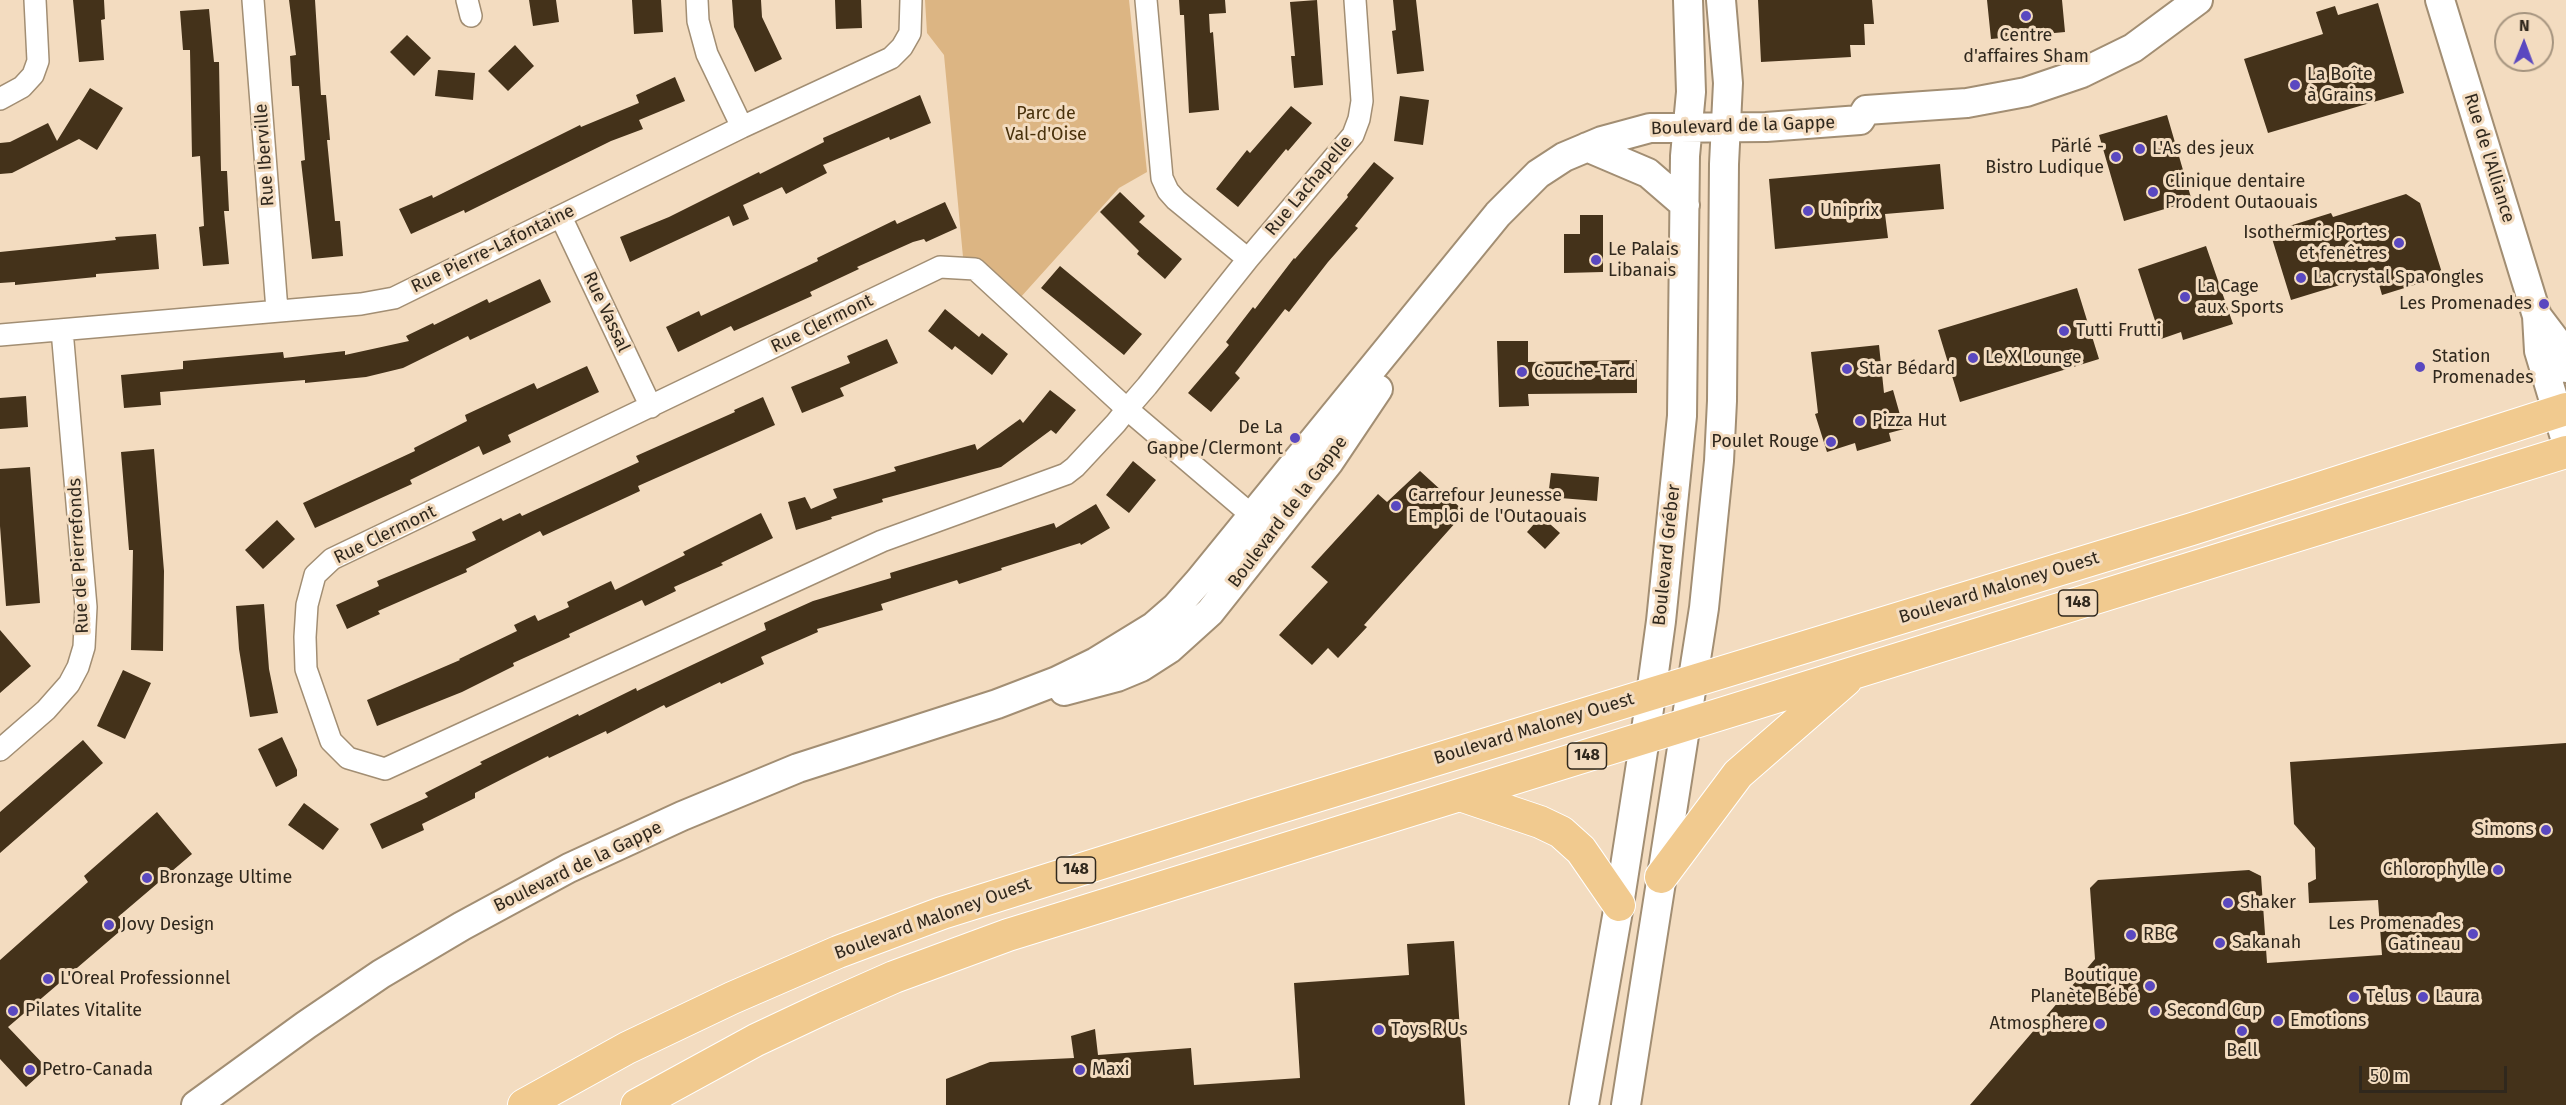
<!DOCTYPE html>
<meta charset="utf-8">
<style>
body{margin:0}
#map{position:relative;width:2566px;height:1105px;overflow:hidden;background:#f3dcc0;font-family:"Fira Sans",sans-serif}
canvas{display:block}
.north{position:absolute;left:2494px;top:12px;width:60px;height:60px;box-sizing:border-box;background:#f3dcc0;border:2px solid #a5947f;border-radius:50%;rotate:1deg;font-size:16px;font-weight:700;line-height:24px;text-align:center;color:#30281d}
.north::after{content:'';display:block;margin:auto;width:21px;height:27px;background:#5a48c0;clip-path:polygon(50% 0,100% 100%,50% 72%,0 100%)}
.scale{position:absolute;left:2359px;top:1066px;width:148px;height:27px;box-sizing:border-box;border:3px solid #30281d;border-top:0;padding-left:8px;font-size:18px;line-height:21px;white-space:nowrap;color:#30281d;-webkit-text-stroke:4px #f3dcc0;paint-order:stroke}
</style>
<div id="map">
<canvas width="2566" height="1105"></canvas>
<div class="north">N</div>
<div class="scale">50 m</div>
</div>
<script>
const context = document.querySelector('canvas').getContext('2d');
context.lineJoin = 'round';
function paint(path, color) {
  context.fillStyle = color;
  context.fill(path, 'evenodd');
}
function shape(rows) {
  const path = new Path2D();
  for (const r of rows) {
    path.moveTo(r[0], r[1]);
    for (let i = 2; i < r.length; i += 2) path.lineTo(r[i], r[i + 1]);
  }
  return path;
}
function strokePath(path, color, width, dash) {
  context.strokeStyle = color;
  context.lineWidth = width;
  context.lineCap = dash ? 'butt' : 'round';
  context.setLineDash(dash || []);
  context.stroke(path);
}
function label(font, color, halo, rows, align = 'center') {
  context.font = font + ' "Fira Sans",sans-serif';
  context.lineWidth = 6;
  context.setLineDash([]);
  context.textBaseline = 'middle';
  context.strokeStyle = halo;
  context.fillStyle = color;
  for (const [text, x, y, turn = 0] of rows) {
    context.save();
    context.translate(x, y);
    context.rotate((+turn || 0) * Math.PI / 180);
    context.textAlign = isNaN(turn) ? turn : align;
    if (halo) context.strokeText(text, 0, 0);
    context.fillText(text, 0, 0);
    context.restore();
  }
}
paint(shape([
 [925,0,1129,0,1147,172,1119,188,1020,298,974,260,963,257,944,55,927,33]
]), '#dcb583');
paint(shape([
 [73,0,104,0,105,19,101,20,104,60,79,62],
 [289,0,315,0,321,95,326,95,330,140,327,140,335,221,340,221,343,256,312,259,301,161,305,160,299,86,292,86,290,56,296,55],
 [529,0,556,0,559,22,533,26],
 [632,0,661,0,663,32,634,34],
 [732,0,761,0,762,17,782,59,755,72,734,27],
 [835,0,861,0,862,28,836,29],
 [1179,0,1225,0,1226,13,1209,14,1210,33,1213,32,1219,110,1189,113,1184,15,1180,15],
 [1317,0,1323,85,1294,88,1291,56,1295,56,1290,2],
 [1393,0,1416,0,1424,71,1397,74,1392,31,1396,30],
 [1758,0,1872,0,1874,24,1864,24,1865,45,1850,45,1851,57,1761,62],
 [1987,0,2062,0,2065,32,1991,39],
 [2378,3,2404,93,2268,133,2244,59,2323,34,2316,12,2335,6,2338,15],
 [209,9,214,62,219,62,221,171,227,171,229,211,224,211,229,264,203,266,199,227,204,226,200,156,192,157,190,50,183,50,180,11],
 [407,35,431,58,414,76,390,52],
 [515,45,534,66,508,91,488,71],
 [438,70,475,73,473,100,435,96],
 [675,77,685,101,639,120,643,129,611,141,465,213,464,210,411,234,399,209,432,195,433,198,580,125,581,127,639,103,636,95],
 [90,88,123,108,97,150,79,139,12,173,0,174,0,143,10,142,48,123,57,141],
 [920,95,931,123,890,140,889,137,823,165,827,173,786,194,782,187,743,205,749,219,733,226,729,216,630,262,620,237,669,217,759,172,760,174,824,142,823,138],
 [1400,96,1429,100,1423,145,1394,141],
 [1291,106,1312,123,1288,151,1286,149,1238,207,1216,189,1247,150,1250,153],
 [2167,115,2192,201,2124,221,2099,135],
 [1374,162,1394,178,1355,226,1358,228,1328,262,1289,312,1285,309,1235,373,1240,378,1211,412,1188,393,1229,345,1226,342,1253,307,1255,309,1294,258,1295,259,1348,197,1347,195],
 [1940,164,1944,209,1885,214,1888,238,1775,249,1769,179],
 [1120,192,1145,216,1139,222,1182,259,1165,279,1137,254,1139,251,1100,212],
 [2406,194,2420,203,2443,276,2382,295,2376,274,2291,300,2270,232,2331,213,2333,217],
 [945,202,957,228,926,242,924,239,913,242,857,267,859,269,810,292,812,296,734,331,731,326,678,352,666,327,699,311,701,316,818,261,817,258,895,220,897,224],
 [1580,215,1603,215,1603,272,1564,273,1564,234,1580,234],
 [156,234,159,269,96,274,96,277,15,285,15,282,0,283,0,252,116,240,115,237],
 [2206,246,2233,324,2183,340,2181,332,2161,339,2138,269],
 [1060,266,1142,334,1124,355,1041,288],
 [540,279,551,302,470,340,468,336,403,368,366,377,305,383,305,380,160,392,161,405,124,408,121,375,183,369,183,361,283,352,284,358,345,351,345,355,409,341,406,336,433,323,434,325,487,299,489,303],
 [2077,288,2099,359,1960,402,1938,330],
 [945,309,979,337,982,333,1008,354,992,375,955,346,952,350,928,331],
 [887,339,898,363,840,388,844,396,802,413,791,387,850,363,847,356],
 [1497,341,1528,341,1528,362,1637,360,1637,393,1528,394,1529,406,1499,407],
 [1879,345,1884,393,1893,390,1904,429,1889,433,1891,441,1857,451,1855,443,1827,452,1815,414,1818,413,1811,352],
 [587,366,599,392,508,435,511,442,483,455,479,446,410,480,412,484,315,528,303,503,415,451,414,448,467,421,465,415,534,383,537,389],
 [1050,390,1076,410,1056,434,1051,430,1001,467,882,499,883,502,831,517,832,519,796,530,788,502,805,497,811,509,837,498,833,489,896,471,894,467,975,444,977,450,1020,419,1023,423],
 [26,396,28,427,0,429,0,398],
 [763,397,775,425,638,486,640,491,543,536,540,531,466,569,467,572,378,611,380,614,347,629,336,605,379,586,377,581,476,540,472,532,501,518,503,521,520,513,522,516,639,462,636,456,735,412,734,410],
 [154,449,164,571,163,651,131,650,133,550,129,550,121,452],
 [1133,461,1156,480,1129,513,1106,495],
 [30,467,40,603,6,606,0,526,0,469],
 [1420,471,1465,512,1364,625,1367,627,1338,658,1328,648,1312,665,1279,635,1328,582,1311,567,1378,494,1387,502],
 [1551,473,1599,477,1597,501,1548,497],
 [1096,504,1110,528,1081,545,1080,543,1001,568,1002,570,959,584,957,580,881,604,883,610,817,629,818,632,761,657,764,664,721,684,720,682,666,708,664,705,607,734,606,731,549,758,548,756,512,774,475,793,475,798,422,824,424,830,382,849,370,824,428,797,425,793,482,764,480,762,578,714,579,716,636,688,637,691,766,630,764,623,813,601,891,578,890,573,1054,523,1056,528],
 [761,513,773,538,721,563,723,565,674,587,676,591,645,606,642,600,569,634,570,637,513,663,514,666,462,692,377,726,367,700,460,660,459,659,517,631,514,625,535,615,538,621,569,607,567,602,611,581,615,590,685,555,683,552],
 [1541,516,1560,533,1545,549,1527,532],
 [277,520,295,539,263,569,245,550],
 [264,604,269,669,278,713,250,717,239,649,236,606],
 [0,630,31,666,0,693],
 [123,670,151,683,125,739,97,726],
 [282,737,297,770,297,776,276,787,258,749],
 [83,740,103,763,0,853,0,812],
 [2566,743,2566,1105,1970,1105,2095,959,2090,888,2098,880,2249,870,2261,876,2267,963,2382,955,2378,900,2309,903,2308,883,2316,879,2315,848,2294,824,2290,762],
 [304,803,339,829,323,850,288,825],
 [157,812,192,854,118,917,126,926,8,1027,47,1068,26,1087,0,1059,0,960,88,882,84,876],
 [1454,941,1465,1105,946,1105,946,1079,990,1062,1074,1058,1071,1036,1095,1029,1098,1055,1191,1048,1194,1085,1300,1078,1294,983,1409,975,1407,944]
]), '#44321a');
const street = shape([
 [253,0,277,310],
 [467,0,471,16],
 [697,0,698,21,707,54,742,127],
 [1146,0,1162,178,1168,191,1176,200,1248,259],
 [0,99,22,87,33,75,38,61,35,0],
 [561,217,651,407],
 [0,335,361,304,394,298,742,127,891,58,902,47,910,33,911,0],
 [1262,524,1127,409,975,269,940,267,332,559,315,575,307,605,305,637,306,669,331,741,348,758,385,769,882,541,1066,474,1075,467,1116,423,1127,409,1147,386,1248,259,1353,135,1359,119,1362,101,1355,0],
 [0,750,46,710,69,684,78,667,84,647,86,607,62,330]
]);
const secondary = shape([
 [2440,0,2537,316,2539,351,2566,441],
 [1587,147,1648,173,1685,205],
 [2537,316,2559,345,2566,368],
 [1064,691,1117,677,1141,667,1169,649,1210,612,1329,462,1378,389],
 [196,1105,306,1025,381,974,462,926,569,868,682,816,798,768,997,704,1057,681,1096,662,1153,627,1176,607,1199,581,1498,214,1538,174,1564,157,1602,141,1650,128,1766,127,1860,120,1866,110,1967,103,2026,92,2082,73,2133,48,2198,0],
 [1584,1105,1619,905,1645,738,1661,621,1682,416,1685,156,1691,92,1688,0],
 [1626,1105,1704,608,1719,461,1722,401,1724,164,1728,83,1721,0]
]);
const primary = shape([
 [1460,795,1540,822,1561,832,1581,850,1619,905],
 [1661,877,1738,774,1846,680],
 [524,1105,627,1048,732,998,838,952,942,913,1254,815,2192,529,2566,409],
 [637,1105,756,1040,824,1008,894,977,1008,935,2566,452]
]);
strokePath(street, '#a28e73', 24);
strokePath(secondary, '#a28e73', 32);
strokePath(primary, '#fff', 34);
strokePath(street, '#fff', 21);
strokePath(secondary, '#fff', 28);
strokePath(primary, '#f1ca8f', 32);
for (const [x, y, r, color] of [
 [2026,16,6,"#5a48c0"],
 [2295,85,6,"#5a48c0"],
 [2140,149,6,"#5a48c0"],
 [2116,157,6,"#5a48c0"],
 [2153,192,6,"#5a48c0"],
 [1808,211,6,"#5a48c0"],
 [2399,243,6,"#5a48c0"],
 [1596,260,6,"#5a48c0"],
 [2301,278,6,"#5a48c0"],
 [2185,297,6,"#5a48c0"],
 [2544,304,6,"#5a48c0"],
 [2064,331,6,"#5a48c0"],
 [1973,358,6,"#5a48c0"],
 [2420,367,6,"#5a48c0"],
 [1847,369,6,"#5a48c0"],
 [1522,372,6,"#5a48c0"],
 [1860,421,6,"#5a48c0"],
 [1295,438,6,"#5a48c0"],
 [1831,442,6,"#5a48c0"],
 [1396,506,6,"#5a48c0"],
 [2546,830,6,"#5a48c0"],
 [2498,870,6,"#5a48c0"],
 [147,878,6,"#5a48c0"],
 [2228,903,6,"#5a48c0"],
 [109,925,6,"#5a48c0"],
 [2473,934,6,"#5a48c0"],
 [2131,935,6,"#5a48c0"],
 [2220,943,6,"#5a48c0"],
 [48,979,6,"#5a48c0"],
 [2150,986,6,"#5a48c0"],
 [2354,997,6,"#5a48c0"],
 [2423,997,6,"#5a48c0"],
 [13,1011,6,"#5a48c0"],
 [2155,1011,6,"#5a48c0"],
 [2278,1021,6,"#5a48c0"],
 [2100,1024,6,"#5a48c0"],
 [1379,1030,6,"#5a48c0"],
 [2242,1031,6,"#5a48c0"],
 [30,1070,6,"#5a48c0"],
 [1080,1070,6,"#5a48c0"]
]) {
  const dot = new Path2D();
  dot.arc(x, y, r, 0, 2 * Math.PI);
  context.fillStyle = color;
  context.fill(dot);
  strokePath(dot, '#f3dcc0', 2);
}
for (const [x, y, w] of [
 [2078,603,39],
 [1587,756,39],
 [1076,870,39]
]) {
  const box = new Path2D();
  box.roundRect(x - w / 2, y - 13, w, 26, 4.5);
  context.fillStyle = '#f3dcc0';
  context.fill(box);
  strokePath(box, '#30281d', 1.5);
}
label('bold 16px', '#30281d', null, [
 ["148",2078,603],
 ["148",1587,756],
 ["148",1076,870]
]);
label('18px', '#30281d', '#f3dcc0', [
 ["Centre",2026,36,"center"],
 ["d'affaires Sham",2026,57,"center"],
 ["La Boîte",2307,75],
 ["à Grains",2307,96],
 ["Pärlé -",2104,147,"right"],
 ["Bistro Ludique",2104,168,"right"],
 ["L'As des jeux",2152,149],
 ["Clinique dentaire",2165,182],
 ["Prodent Outaouais",2165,203],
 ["Uniprix",1820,211],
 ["Isothermic Portes",2387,233,"right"],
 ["et fenêtres",2387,254,"right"],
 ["Le Palais",1608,250],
 ["Libanais",1608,271],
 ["La crystal Spa ongles",2313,278],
 ["La Cage",2197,287],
 ["aux Sports",2197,308],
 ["Les Promenades",2532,304,"right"],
 ["Tutti Frutti",2076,331],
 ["Station",2432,357],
 ["Promenades",2432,378],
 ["Le X Lounge",1985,358],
 ["Star Bédard",1859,369],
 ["Couche-Tard",1534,372],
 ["Pizza Hut",1872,421],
 ["De La",1283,428,"right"],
 ["Gappe/Clermont",1283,449,"right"],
 ["Poulet Rouge",1819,442,"right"],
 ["Carrefour Jeunesse",1408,496],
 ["Emploi de l'Outaouais",1408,517],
 ["Simons",2534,830,"right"],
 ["Chlorophylle",2486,870,"right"],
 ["Bronzage Ultime",159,878],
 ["Shaker",2240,903],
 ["Les Promenades",2461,924,"right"],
 ["Gatineau",2461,945,"right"],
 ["Jovy Design",121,925],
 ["RBC",2143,935],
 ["Sakanah",2232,943],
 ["Boutique",2138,976,"right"],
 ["Planète Bébé",2138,997,"right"],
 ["L'Oreal Professionnel",60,979],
 ["Telus",2366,997],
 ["Laura",2435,997],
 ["Pilates Vitalite",25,1011],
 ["Second Cup",2167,1011],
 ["Emotions",2290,1021],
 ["Atmosphere",2088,1024,"right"],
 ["Toys R Us",1391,1030],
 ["Bell",2242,1051,"center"],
 ["Petro-Canada",42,1070],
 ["Maxi",1092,1070]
], 'left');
label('18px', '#49310b', '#f3dcc0', [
 ["Parc de",1046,114],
 ["Val-d'Oise",1046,135]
]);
label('18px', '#30281d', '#f3dcc0', [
 ["Boulevard de la Gappe",1743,126,-2],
 ["Rue Iberville",265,155,-94],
 ["Rue de l'Alliance",2489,158,73],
 ["Rue Lachapelle",1309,186,-50],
 ["Rue Pierre-Lafontaine",493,249,-26],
 ["Rue Vassal",606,312,65],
 ["Rue Clermont",822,324,-26],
 ["Boulevard de la Gappe",1288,512,-53],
 ["Rue Clermont",385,535,-26],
 ["Boulevard Gréber",1667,555,-84],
 ["Rue de Pierrefonds",79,556,-93],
 ["Boulevard Maloney Ouest",1999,588,-17],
 ["Boulevard Maloney Ouest",1534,729,-17],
 ["Boulevard de la Gappe",578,867,-26],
 ["Boulevard Maloney Ouest",933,919,-20]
]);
</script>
